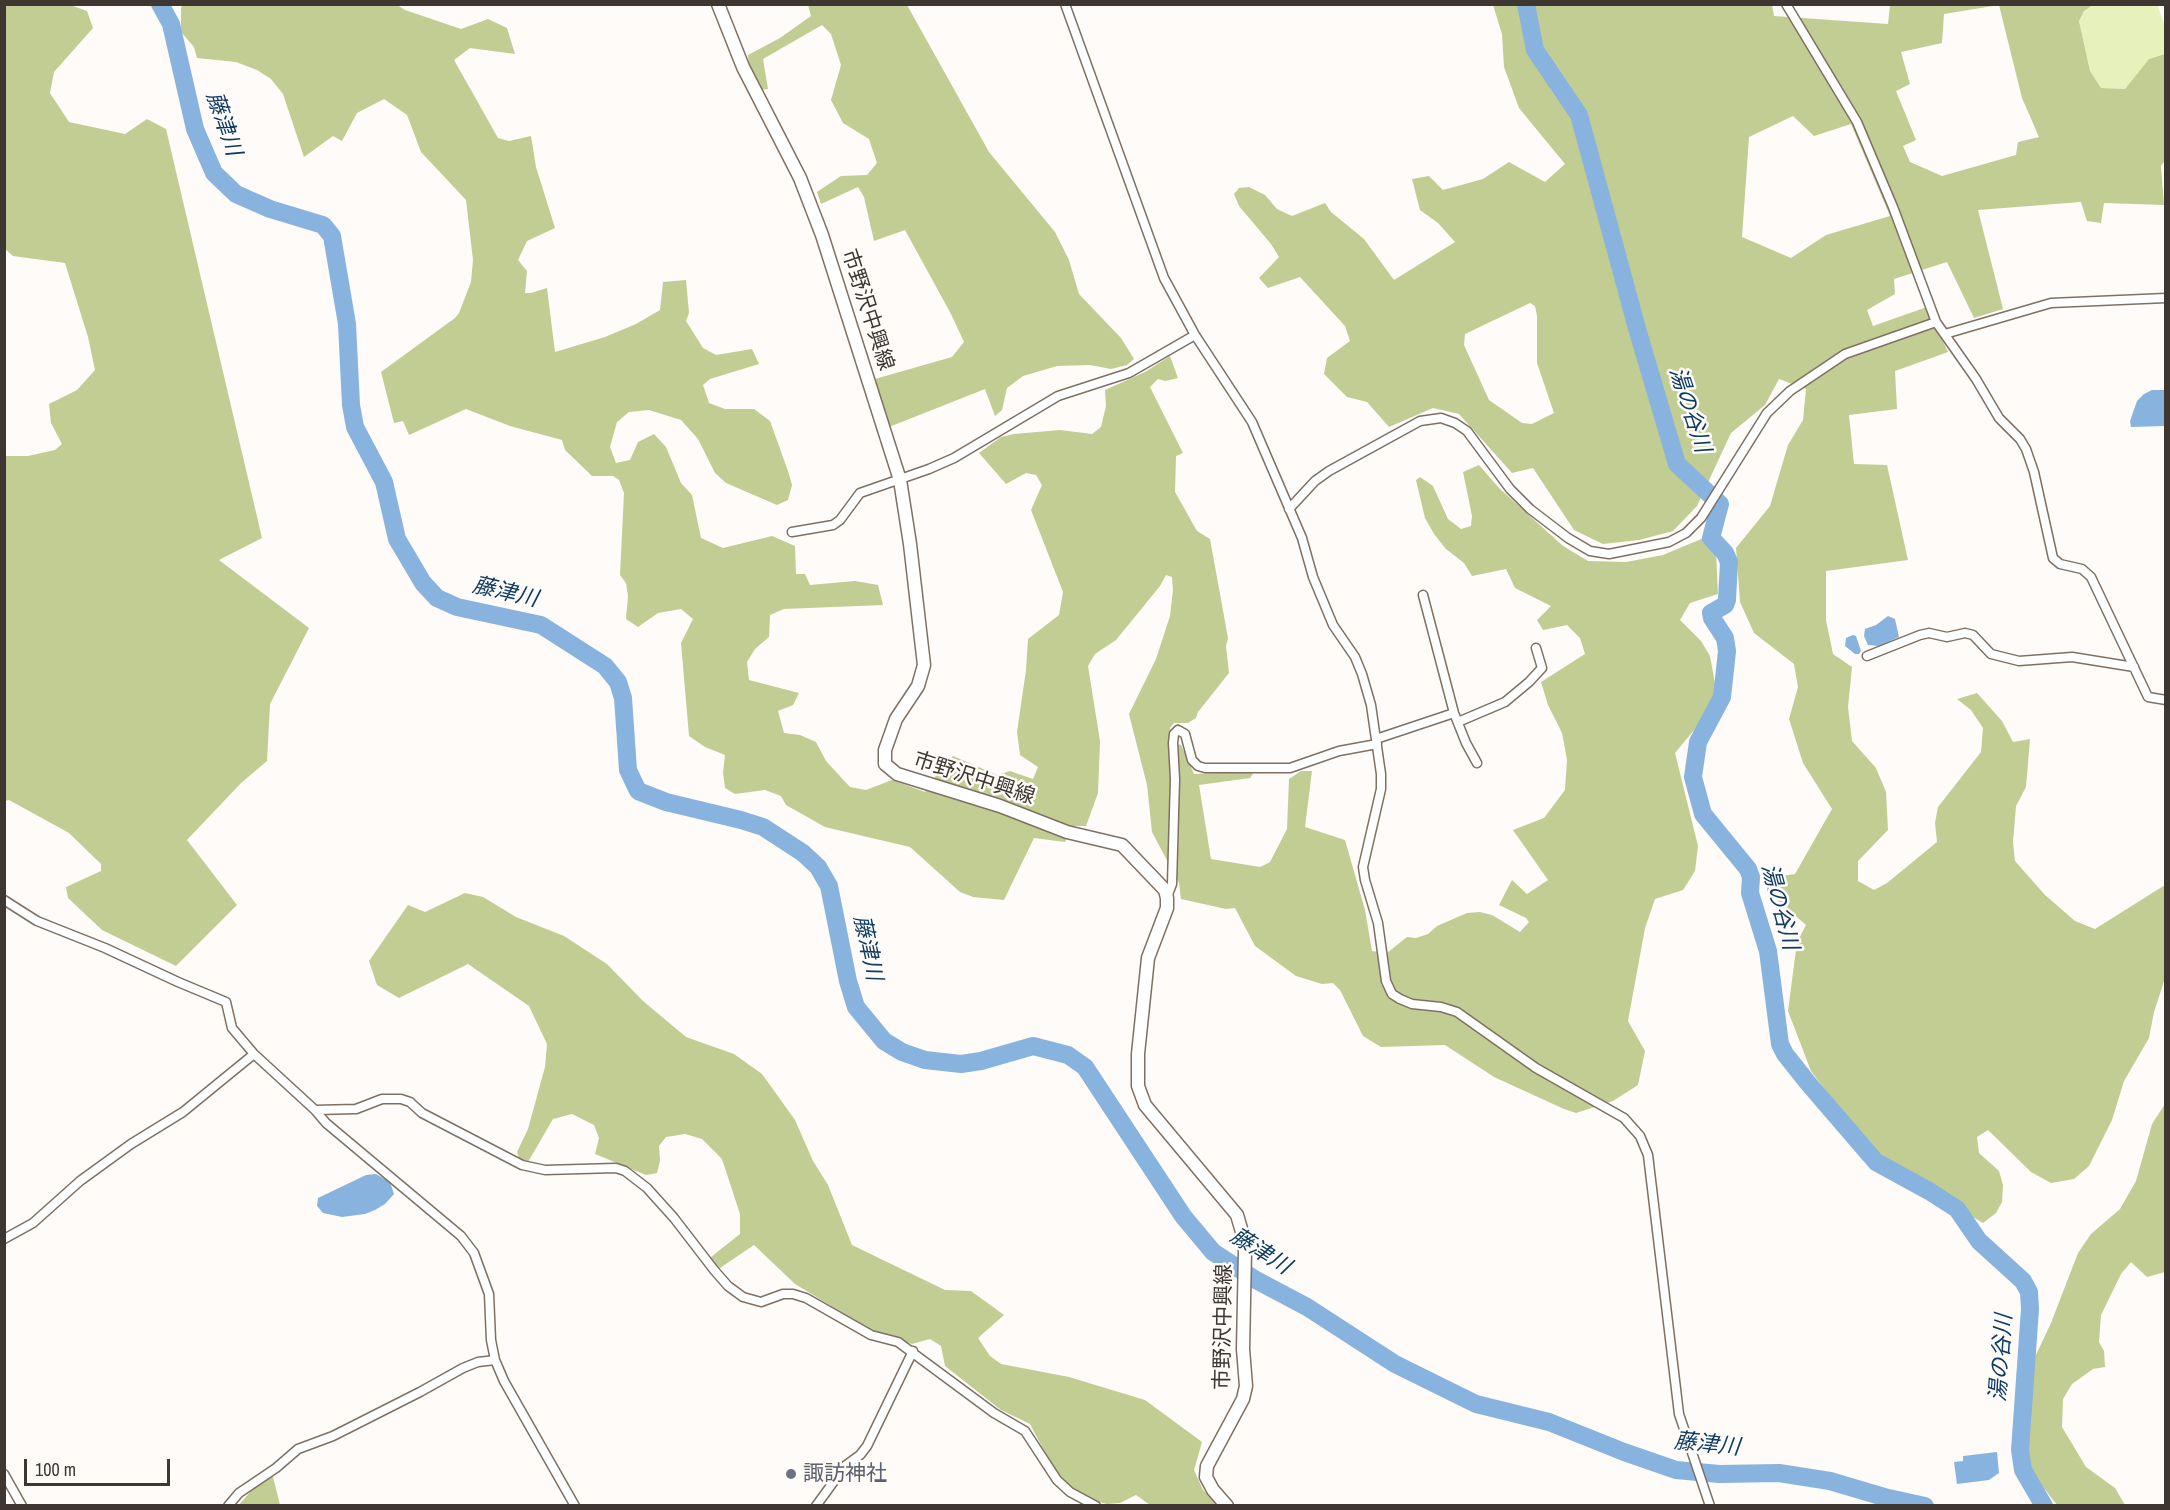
<!DOCTYPE html>
<meta charset="utf-8">
<style>
body{margin:0}
#map{position:relative;width:2170px;height:1510px;overflow:hidden;background:#fefbf8;font-family:"Archivo Narrow",sans-serif}
canvas{display:block}
.frame{position:absolute;inset:0;border:6px solid #3d3631;pointer-events:none}
.scale{position:absolute;left:24px;top:1459px;width:146px;height:27px;box-sizing:border-box;border:3px solid #3d3631;border-top:0;padding-left:8px;font-size:18px;line-height:21px;white-space:nowrap;color:#3d3631;-webkit-text-stroke:4px #fefbf8;paint-order:stroke}
</style>
<div id="map">
<canvas width="2170" height="1510"></canvas>
<div class="frame"></div>
<div class="scale">100 m</div>
</div>
<script>
const context = document.querySelector('canvas').getContext('2d');
context.lineJoin = 'round';
function paint(path, color) {
  context.fillStyle = color;
  context.fill(path, 'evenodd');
}
function shape(rows) {
  const path = new Path2D();
  for (const r of rows) {
    path.moveTo(r[0], r[1]);
    for (let i = 2; i < r.length; i += 2) path.lineTo(r[i], r[i + 1]);
  }
  return path;
}
function strokePath(path, color, width, dash) {
  context.strokeStyle = color;
  context.lineWidth = width;
  context.lineCap = dash ? 'butt' : 'round';
  context.setLineDash(dash || []);
  context.stroke(path);
}
function label(font, color, halo, rows, align = 'center') {
  context.font = font + ' "Archivo Narrow","Noto Sans JP",sans-serif';
  context.lineWidth = 5;
  context.setLineDash([]);
  context.textBaseline = 'middle';
  context.strokeStyle = halo;
  context.fillStyle = color;
  for (const [text, x, y, turn = 0] of rows) {
    context.save();
    context.translate(x, y);
    context.rotate((+turn || 0) * Math.PI / 180);
    context.textAlign = isNaN(turn) ? turn : align;
    if (halo) context.strokeText(text, 0, 0);
    context.fillText(text, 0, 0);
    context.restore();
  }
}
paint(shape([
 [2093,5,2157,5,2165,26,2165,54,2149,59,2125,89,2101,88,2090,71,2079,21,2084,11]
]), '#e7f1bc');
paint(shape([
 [5,4,70,5,87,11,93,28,54,72,50,93,69,122,125,134,147,119,166,129,262,538,219,560,309,628,270,704,267,761,241,783,187,840,237,905,176,966,102,930,68,898,66,887,101,871,101,864,69,833,9,800,5,801,5,456,28,456,55,450,62,444,51,423,49,404,77,390,95,370,88,337,65,263,13,256,5,249],
 [183,4,397,5,405,10,461,29,488,19,507,28,515,54,470,48,454,60,498,138,509,141,531,136,536,167,555,228,527,241,518,260,527,271,525,293,531,293,547,288,555,352,605,337,636,324,660,310,663,282,686,280,689,313,686,321,703,348,716,355,752,349,759,364,710,379,703,385,709,403,725,409,754,409,770,421,789,474,792,485,788,500,777,505,726,483,715,473,698,439,681,420,649,410,629,412,617,422,610,447,616,463,630,460,638,442,654,434,666,447,681,483,692,495,701,538,723,548,772,536,795,546,796,574,805,574,810,585,855,581,878,585,883,605,784,609,770,615,769,637,755,649,747,662,749,680,799,693,793,705,778,711,784,733,800,735,816,742,826,761,850,787,866,790,892,780,925,792,941,768,953,756,997,775,1010,771,1033,779,1038,767,1020,755,1017,732,1026,670,1028,639,1059,615,1063,592,1031,510,1042,485,1036,475,1026,473,1006,484,979,453,1001,437,1014,434,1060,430,1092,434,1101,427,1106,406,1105,390,1145,372,1170,356,1178,378,1165,381,1158,379,1150,387,1183,453,1176,456,1175,492,1197,531,1210,539,1228,638,1226,646,1229,673,1198,712,1196,718,1188,723,1174,723,1170,728,1169,742,1181,745,1194,774,1249,771,1253,774,1250,778,1199,785,1211,859,1260,867,1270,862,1287,829,1289,779,1301,771,1312,771,1305,827,1345,840,1365,910,1372,951,1387,953,1407,937,1416,938,1428,934,1437,926,1467,913,1480,912,1492,915,1520,932,1529,922,1526,918,1499,905,1512,880,1527,894,1548,880,1513,830,1544,818,1565,790,1567,760,1562,733,1548,705,1541,682,1585,654,1580,638,1567,625,1543,630,1537,620,1551,606,1515,588,1506,569,1472,576,1464,563,1446,549,1434,534,1425,518,1416,480,1420,477,1433,486,1448,519,1461,529,1471,526,1472,516,1463,472,1479,465,1499,488,1563,546,1588,561,1626,562,1663,555,1706,537,1716,551,1718,594,1690,603,1680,620,1701,641,1710,656,1717,694,1699,724,1675,753,1698,846,1695,871,1683,890,1655,899,1645,928,1628,1021,1645,1051,1638,1085,1613,1101,1576,1113,1564,1109,1494,1077,1445,1045,1381,1047,1363,1036,1340,990,1333,983,1322,984,1296,976,1255,946,1235,908,1226,909,1181,899,1179,883,1152,832,1147,785,1129,714,1156,659,1170,616,1173,590,1172,577,1166,575,1160,586,1116,640,1095,654,1088,666,1100,741,1098,793,1086,826,1073,826,1065,842,1034,838,1004,900,973,897,960,892,910,847,825,827,786,805,781,796,765,790,735,794,725,788,723,773,725,755,705,747,689,736,681,643,693,619,681,609,658,613,638,627,626,619,628,596,626,583,620,575,624,493,619,480,613,476,592,476,565,450,562,440,510,426,466,409,409,435,403,421,394,423,381,372,455,318,459,313,471,282,473,260,466,200,421,152,407,115,384,99,357,113,342,141,333,136,304,157,283,94,271,79,257,70,236,62,197,58,194,47,181,32,181,8],
 [808,5,907,5,989,152,1055,232,1069,260,1079,294,1121,338,1134,359,1127,365,1111,369,1090,365,1057,366,1023,376,1007,388,1002,410,995,416,985,389,889,427,875,379,952,357,964,342,951,314,905,230,874,241,864,197,858,187,821,204,817,192,841,176,867,175,877,163,869,139,843,123,831,100,841,65,831,34,822,25,763,59,768,89,760,90,749,67,748,55,780,38,811,16],
 [1493,5,1772,5,1774,16,1888,24,1890,5,2093,5,2084,11,2079,21,2090,71,2101,88,2125,89,2149,59,2165,54,2166,159,2161,166,2164,205,2104,203,2101,223,2087,221,2081,202,1978,210,2003,309,1974,318,1947,262,1894,279,1895,294,1867,310,1873,326,1927,307,1948,352,1895,371,1897,409,1849,415,1854,464,1887,465,1908,560,1826,571,1826,620,1833,654,1852,667,1848,707,1852,741,1876,768,1886,792,1888,830,1858,861,1858,881,1874,890,1887,883,1937,842,1935,823,1938,807,1981,752,1983,728,1971,710,1957,699,1977,693,2002,721,2013,742,2030,739,2026,787,2016,806,2013,842,2015,861,2045,895,2075,921,2095,929,2165,885,2165,978,2154,1012,2149,1038,2124,1081,2112,1120,2089,1166,2074,1179,2051,1183,2031,1172,1988,1130,1977,1137,1979,1153,1999,1171,2003,1185,2002,1202,1996,1213,1983,1223,1878,1160,1811,1071,1788,1011,1797,942,1806,925,1767,891,1767,878,1795,874,1832,809,1803,763,1789,719,1798,687,1794,664,1754,633,1740,602,1736,548,1770,506,1788,445,1803,420,1806,389,1779,379,1765,405,1731,433,1697,506,1673,531,1639,540,1603,544,1574,530,1533,468,1512,473,1459,414,1433,408,1389,427,1367,402,1347,397,1324,374,1327,358,1350,341,1345,326,1300,277,1268,288,1259,278,1279,257,1271,244,1239,206,1234,194,1239,188,1249,187,1265,195,1277,209,1292,216,1325,203,1331,212,1364,239,1394,280,1455,242,1438,223,1420,210,1412,179,1429,176,1443,190,1483,179,1509,162,1545,182,1565,164,1519,108,1504,67,1502,34],
 [1999,5,2022,98,2039,137,2018,142,2016,155,1942,176,1910,162,1903,146,1916,140,1896,91,1910,84,1901,52,1942,43,1944,14],
 [1793,116,1814,136,1851,124,1890,216,1826,235,1791,258,1742,237,1749,137],
 [1530,303,1535,306,1537,316,1537,363,1554,413,1532,424,1522,423,1489,400,1464,345,1465,334],
 [465,893,483,897,516,917,564,936,607,964,643,1001,686,1037,734,1054,762,1074,795,1120,813,1161,828,1185,852,1245,945,1290,971,1291,1004,1315,978,1338,990,1356,1001,1364,1069,1377,1145,1400,1202,1442,1194,1470,1203,1490,1219,1505,1150,1505,1136,1495,1120,1503,1107,1504,1091,1500,1069,1485,1053,1468,1030,1424,1001,1410,945,1366,941,1346,930,1339,912,1344,871,1330,795,1284,754,1245,720,1268,715,1265,711,1257,740,1234,740,1214,722,1159,702,1139,685,1134,666,1137,659,1146,660,1161,657,1173,646,1175,595,1154,599,1138,594,1125,572,1114,553,1119,528,1162,519,1158,517,1152,528,1129,545,1067,547,1044,529,1006,468,964,399,998,377,985,369,961,408,905,425,912],
 [2165,1104,2165,1272,2147,1277,2131,1262,2121,1274,2101,1315,2099,1342,2104,1351,2105,1367,2093,1369,2072,1384,2063,1399,2062,1427,2086,1467,2115,1488,2125,1505,2057,1505,2029,1469,2026,1447,2027,1397,2034,1359,2051,1323,2078,1253,2091,1234,2120,1209,2136,1181,2152,1124],
 [263,1477,273,1477,280,1505,238,1506]
]), '#c2cd93');
paint(shape([
 [2152,390,2165,390,2165,426,2131,427,2130,421,2137,401,2144,394],
 [1888,616,1895,619,1899,637,1879,646,1868,645,1864,636,1865,629,1876,625],
 [1853,635,1856,636,1861,651,1859,654,1855,654,1845,646,1846,638],
 [376,1174,390,1182,394,1194,385,1204,375,1210,365,1214,342,1217,323,1213,317,1206,318,1198,366,1175],
 [1997,1452,1999,1473,1989,1480,1957,1484,1954,1462,1963,1461,1963,1456]
]), '#89b3df');
strokePath(shape([
 [160,4,171,24,195,129,214,173,236,194,270,209,323,225,332,236,347,324,351,405,355,427,384,482,397,539,423,583,437,598,457,607,541,625,605,666,618,682,623,698,628,770,638,791,666,802,741,820,763,827,803,853,818,867,829,886,848,981,856,1007,884,1041,902,1052,925,1060,961,1064,981,1061,1033,1046,1068,1055,1085,1067,1183,1216,1213,1252,1256,1280,1307,1307,1395,1364,1476,1404,1549,1422,1624,1452,1676,1470,1719,1474,1779,1473,1830,1481,1884,1497,1925,1506],
 [1526,4,1535,50,1579,115,1638,332,1677,464,1720,504,1711,538,1725,553,1729,562,1727,600,1725,605,1711,613,1712,618,1725,638,1727,651,1724,679,1722,697,1698,742,1693,777,1703,814,1748,869,1751,877,1750,893,1768,951,1780,1044,1785,1054,1808,1083,1876,1162,1929,1191,1957,1209,1979,1241,2023,1281,2029,1292,2030,1309,2020,1450,2023,1470,2044,1506]
]), '#89b3df', 18);
const minor = shape([
 [1065,4,1164,278,1195,335,1252,422,1302,538,1313,577,1333,625,1355,657,1362,674,1371,705,1381,774,1381,789,1363,867,1365,880,1378,923,1386,981,1392,994,1400,999,1412,1004,1441,1007,1457,1012,1536,1068,1624,1118,1640,1136,1648,1155,1679,1414,1710,1506],
 [1786,4,1857,122,1893,207,1936,322,1976,379,1999,418,2020,439,2026,449,2034,472,2053,558,2060,564,2082,569,2091,577,2148,697,2166,700],
 [1945,334,2051,303,2166,298],
 [1289,509,1315,481,1329,471,1420,421,1441,418,1455,423,1467,431,1510,489,1530,509,1568,538,1590,551,1609,554,1669,542,1686,533,1701,518,1767,413,1790,391,1845,354,1936,322],
 [792,532,833,525,840,520,860,493,929,469,954,458,1058,396,1129,373,1195,335],
 [1423,595,1454,713,1466,743,1477,763],
 [1867,656,1920,635,1929,633,1947,637,1965,633,1973,635,1991,654,2019,661,2072,657,2134,667],
 [1458,722,1505,702,1529,682,1542,668,1536,648],
 [1376,739,1454,713],
 [1167,897,1172,884,1175,779,1173,743,1174,734,1178,730,1185,734,1192,760,1198,766,1205,768,1290,768,1339,751,1377,744],
 [4,900,37,921,105,948,178,982,226,1002,232,1028,254,1054,315,1110,326,1123,461,1236,474,1253,489,1294,491,1340,495,1360,504,1381,575,1506],
 [315,1110,356,1109,382,1099,401,1099,410,1102,422,1113,522,1165,545,1170,616,1168,625,1171,647,1188,674,1218,714,1270,728,1286,743,1297,761,1302,783,1294,793,1294,806,1298,871,1335,898,1342,994,1413,1025,1431,1057,1480,1070,1492,1096,1506],
 [4,1239,33,1223,80,1181,131,1144,183,1112,254,1054],
 [4,1474,22,1506],
 [228,1506,239,1493,276,1468,298,1449,333,1436,420,1392,463,1368,478,1362,495,1360],
 [816,1506,845,1466,860,1455,867,1446,913,1351]
]);
const secondary = shape([
 [718,4,743,67,800,178,822,235,900,480,910,544,924,665,918,686,896,719,885,750,885,764,897,774,1000,806,1067,832,1122,845,1165,890,1167,898,1167,908,1148,958,1138,1054,1138,1086,1145,1105,1237,1215,1242,1232,1245,1251,1243,1349,1246,1386,1243,1399,1207,1466,1206,1477,1213,1490,1227,1506]
]);
strokePath(minor, '#7f7063', 11);
strokePath(secondary, '#7f7063', 15);
strokePath(minor, '#fff', 8);
strokePath(secondary, '#fff', 12);
for (const [x, y, r, color] of [
 [791,1474,6,"#6b7280"]
]) {
  const dot = new Path2D();
  dot.arc(x, y, r, 0, 2 * Math.PI);
  context.fillStyle = color;
  context.fill(dot);
  strokePath(dot, '#fefbf8', 2);
}
label('21px', '#3d3631', '#fefbf8', [
 ["市野沢中興線",867,310,72],
 ["市野沢中興線",974,779,18],
 ["市野沢中興線",1224,1327,-89]
]);
label('21px', '#5b616d', '#fefbf8', [
 ["諏訪神社",803,1474]
], 'left');
label('italic 22px', '#0d3c65', '#fefbf8', [
 ["藤津川",223,124,71],
 ["湯の谷川",1689,410,72],
 ["藤津川",505,593,13],
 ["湯の谷川",1779,907,75],
 ["藤津川",867,948,78],
 ["藤津川",1260,1252,32],
 ["湯の谷川",2002,1358,-86],
 ["藤津川",1707,1445,6]
]);
</script>
